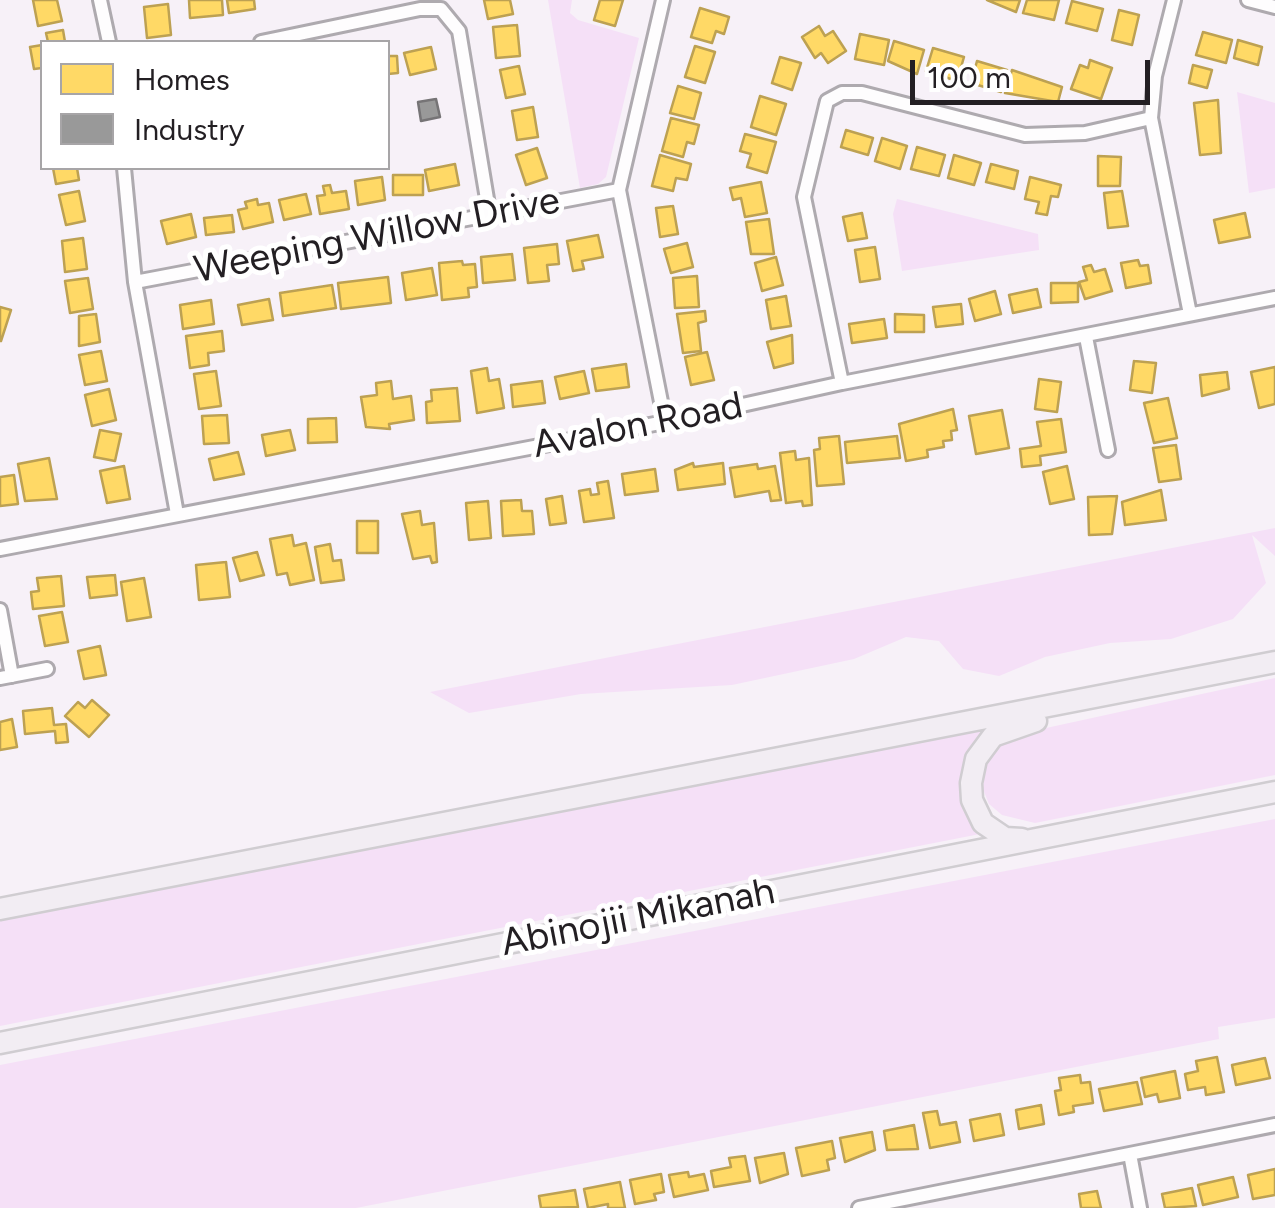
<!DOCTYPE html>
<style>
body{margin:0}
#map{position:relative;width:1275px;height:1208px;overflow:hidden;background:#f7f1f8;font-family:Figtree,sans-serif}
canvas{display:block}
.legend{position:absolute;left:40px;top:40px;width:350px;height:130px;box-sizing:border-box;background:#fff;border:2px solid #a7a5a7;margin:0;padding:12px 18px;list-style:none;font-size:30px;color:#231f23}
.legend li{display:flex;align-items:center;gap:20px;height:50px}
.legend b{width:50px;border:2px solid #a7a5a7}
.scale{position:absolute;left:910px;top:60px;width:240px;height:45px;box-sizing:border-box;border:5px solid #231f23;border-top:0;padding-left:12px;font-size:30px;line-height:35px;white-space:nowrap;color:#231f23;-webkit-text-stroke:8px #fff;paint-order:stroke}
</style>
<div id="map">
<canvas width="1275" height="1208"></canvas>
<ul class="legend">
<li><b style="height:28px;background:#ffd966"></b>Homes</li>
<li><b style="height:28px;background:#999"></b>Industry</li>
</ul>
<div class="scale">100 m</div>
</div>
<script>
const context = document.querySelector('canvas').getContext('2d');
context.lineJoin = 'round';
function paint(path, color) {
  context.fillStyle = color;
  context.fill(path, 'evenodd');
}
function shape(rows) {
  const path = new Path2D();
  for (const r of rows) {
    path.moveTo(r[0], r[1]);
    for (let i = 2; i < r.length; i += 2) path.lineTo(r[i], r[i + 1]);
  }
  return path;
}
function strokePath(path, color, width, dash) {
  context.strokeStyle = color;
  context.lineWidth = width;
  context.lineCap = dash ? 'butt' : 'round';
  context.setLineDash(dash || []);
  context.stroke(path);
}
function label(font, color, halo, rows, align = 'center') {
  context.font = font + ' Figtree,sans-serif';
  context.lineWidth = 10;
  context.setLineDash([]);
  context.textBaseline = 'middle';
  context.strokeStyle = halo;
  context.fillStyle = color;
  for (const [text, x, y, turn = 0] of rows) {
    context.save();
    context.translate(x, y);
    context.rotate((+turn || 0) * Math.PI / 180);
    context.textAlign = isNaN(turn) ? turn : align;
    if (halo) context.strokeText(text, 0, 0);
    context.fillText(text, 0, 0);
    context.restore();
  }
}
paint(shape([
 [548,0,572,0,570,13,578,20,639,38,606,177,598,184,580,188],
 [1237,92,1275,103,1275,188,1249,193],
 [897,199,1038,234,1039,250,902,271,893,214],
 [1275,528,1275,556,1252,535,1266,583,1233,619,1171,639,1110,643,1045,657,999,676,963,669,939,641,906,637,854,659,732,685,581,694,469,713,430,692],
 [1275,678,1275,775,1035,823,1002,815,989,804,983,789,984,769,1005,737],
 [982,726,984,732,964,756,960,794,962,808,980,834,0,1026,0,918],
 [1275,819,1275,1018,1218,1027,1219,1039,356,1208,0,1208,0,1065]
]), '#f5e0f7');
const homes = shape([
 [33,0,57,0,62,21,38,26,33,0],
 [189,0,222,0,223,15,190,18,189,0],
 [227,0,254,0,255,9,229,13,227,0],
 [484,0,510,0,513,14,488,19,484,0],
 [600,0,623,0,615,26,594,20,600,0],
 [987,0,1020,0,1016,12,987,0],
 [1027,0,1059,0,1054,20,1023,13,1027,0],
 [1072,1,1103,9,1097,31,1066,23,1072,1],
 [168,4,171,35,147,38,144,7,168,4],
 [700,8,729,17,724,34,716,31,712,43,691,37,700,8],
 [1119,10,1139,15,1132,45,1112,40,1119,10],
 [517,25,520,56,496,58,493,27,517,25],
 [819,26,825,36,833,31,846,51,828,63,821,53,815,58,802,37,819,26],
 [63,30,65,42,48,42,46,33,63,30],
 [1203,32,1232,40,1226,63,1196,55,1203,32],
 [860,34,889,40,884,65,855,59,860,34],
 [1238,40,1262,47,1258,65,1234,58,1238,40],
 [894,41,924,50,917,74,888,61,894,41],
 [42,45,42,68,34,69,30,47,42,45],
 [695,46,715,52,705,83,685,77,695,46],
 [431,47,436,69,410,75,404,53,431,47],
 [933,48,964,57,957,81,926,71,933,48],
 [388,56,397,56,398,73,388,74,388,56],
 [780,57,801,63,792,90,772,83,780,57],
 [1090,60,1112,68,1101,99,1071,89,1080,65,1088,68,1090,60],
 [977,61,1007,70,1001,92,971,83,977,61],
 [1193,65,1212,70,1207,88,1189,83,1193,65],
 [519,66,525,94,506,98,500,70,519,66],
 [1012,70,1062,87,1058,102,1005,93,1012,70],
 [678,86,701,93,694,119,670,113,678,86],
 [760,96,786,104,776,135,751,127,760,96],
 [1218,100,1221,153,1200,155,1194,103,1218,100],
 [533,107,538,137,517,140,512,111,533,107],
 [671,118,699,125,694,144,687,142,683,157,662,151,671,118],
 [846,130,873,138,868,155,841,147,846,130],
 [745,134,776,142,767,173,747,167,751,154,740,151,745,134],
 [882,138,907,146,900,169,875,161,882,138],
 [917,147,945,155,939,176,911,169,917,147],
 [537,148,547,178,526,185,516,155,537,148],
 [660,155,691,164,687,180,676,178,673,191,652,186,660,155],
 [954,155,981,163,974,185,948,178,954,155],
 [1098,156,1121,157,1120,186,1098,186,1098,156],
 [455,164,459,185,429,191,425,170,455,164],
 [991,164,1018,171,1014,189,986,182,991,164],
 [53,168,77,168,79,180,56,184,53,168],
 [393,175,423,175,423,195,393,195,393,175],
 [382,177,385,200,358,205,355,181,382,177],
 [1030,177,1061,185,1058,197,1051,196,1047,215,1036,213,1039,202,1025,199,1030,177],
 [761,182,767,213,745,217,741,198,733,200,730,188,761,182],
 [330,185,332,193,346,191,349,209,320,214,317,196,325,195,323,186,330,185],
 [79,191,85,221,66,225,59,195,79,191],
 [1122,191,1128,226,1108,228,1104,193,1122,191],
 [306,194,311,214,284,220,279,200,306,194],
 [257,199,258,205,269,203,273,222,243,229,238,210,247,208,245,202,257,199],
 [673,206,678,234,660,237,656,208,673,206],
 [862,213,867,238,848,241,843,217,862,213],
 [1245,213,1250,237,1219,243,1214,220,1245,213],
 [191,214,196,237,167,244,161,221,191,214],
 [232,215,234,232,206,235,204,218,232,215],
 [769,219,774,254,751,254,746,222,769,219],
 [598,235,603,257,582,261,584,269,573,271,567,241,598,235],
 [83,238,87,269,65,272,62,241,83,238],
 [687,243,693,267,671,273,664,249,687,243],
 [557,244,559,264,547,265,549,281,528,283,524,248,557,244],
 [875,247,880,279,860,282,855,250,875,247],
 [512,254,515,280,483,283,481,257,512,254],
 [776,257,783,285,762,291,755,263,776,257],
 [1138,260,1140,266,1148,265,1151,283,1126,288,1121,263,1138,260],
 [462,261,463,265,475,264,477,287,468,288,469,297,442,300,439,263,462,261],
 [1091,265,1094,272,1105,269,1112,291,1085,299,1079,282,1087,280,1083,267,1091,265],
 [432,268,437,295,406,300,402,273,432,268],
 [697,276,699,307,675,308,673,278,697,276],
 [388,277,391,303,341,309,338,283,388,277],
 [88,278,93,309,70,313,65,281,88,278],
 [1051,283,1078,283,1078,302,1051,303,1051,283],
 [332,285,336,308,283,316,280,293,332,285],
 [1037,289,1041,307,1013,313,1009,295,1037,289],
 [995,291,1001,314,975,321,969,299,995,291],
 [786,296,791,326,771,329,766,300,786,296],
 [269,299,273,320,242,325,238,305,269,299],
 [211,300,214,324,183,329,180,305,211,300],
 [961,304,963,324,936,327,933,307,961,304],
 [0,307,11,310,1,341,0,341,0,307],
 [705,311,706,321,698,323,701,351,683,353,677,314,705,311],
 [96,314,100,342,79,346,79,316,96,314],
 [895,314,924,315,924,332,895,332,895,314],
 [884,319,887,338,852,343,849,324,884,319],
 [222,331,224,351,208,353,209,365,190,368,186,336,222,331],
 [792,335,793,363,774,368,767,342,792,335],
 [101,351,107,381,85,385,79,355,101,351],
 [707,352,714,380,691,385,685,357,707,352],
 [1134,361,1156,363,1152,393,1130,390,1134,361],
 [626,364,629,387,596,391,592,369,626,364],
 [1275,367,1275,404,1259,408,1251,372,1275,367],
 [487,368,489,381,499,379,504,408,477,413,471,371,487,368],
 [216,371,221,406,199,409,194,374,216,371],
 [584,371,589,393,560,399,555,377,584,371],
 [1227,372,1229,389,1202,396,1200,375,1227,372],
 [1039,379,1061,382,1057,412,1035,409,1039,379],
 [391,381,393,399,411,396,414,420,389,424,390,429,366,427,361,397,377,395,376,383,391,381],
 [542,381,545,403,513,407,511,385,542,381],
 [457,388,460,421,427,423,426,402,432,401,431,390,457,388],
 [109,389,116,420,92,426,85,395,109,389],
 [1168,398,1177,438,1154,443,1144,403,1168,398],
 [953,409,957,430,951,431,952,440,943,441,944,447,927,450,928,457,906,461,899,424,953,409],
 [1002,410,1009,448,976,454,969,416,1002,410],
 [227,415,229,443,204,444,202,416,227,415],
 [336,418,337,442,308,443,308,419,336,418],
 [1061,419,1066,452,1040,456,1041,465,1022,467,1020,449,1041,446,1037,422,1061,419],
 [100,430,121,434,115,461,94,457,100,430],
 [290,430,295,450,266,456,262,435,290,430],
 [839,436,844,484,817,486,814,450,820,449,819,438,839,436],
 [897,436,900,458,847,463,845,442,897,436],
 [1176,445,1181,479,1159,482,1153,448,1176,445],
 [795,451,796,460,809,458,812,505,803,506,802,501,786,503,780,453,795,451],
 [238,452,244,474,214,480,209,459,238,452],
 [49,458,57,499,25,501,18,464,49,458],
 [693,463,694,467,723,463,725,484,678,490,675,470,693,463],
 [757,464,758,469,775,466,781,500,771,501,769,491,735,497,730,468,757,464],
 [124,466,130,499,107,503,100,471,124,466],
 [1067,466,1074,499,1050,504,1043,472,1067,466],
 [655,469,658,491,625,495,622,474,655,469],
 [14,475,18,504,0,506,0,477,14,475],
 [608,481,614,518,584,522,579,491,590,489,591,495,599,494,597,483,608,481],
 [1161,490,1166,520,1125,525,1122,502,1161,490],
 [562,496,566,523,550,525,546,499,562,496],
 [1117,496,1112,534,1089,535,1088,497,1117,496],
 [521,500,522,511,532,511,534,534,503,536,501,501,521,500],
 [488,501,491,538,469,540,466,503,488,501],
 [420,511,422,525,434,523,437,562,432,563,430,556,413,559,402,514,420,511],
 [357,521,378,521,378,553,357,553,357,521],
 [292,535,294,546,306,543,314,580,290,585,287,573,277,575,270,539,292,535],
 [330,544,333,561,341,560,344,580,321,583,315,547,330,544],
 [257,552,264,575,240,581,233,558,257,552],
 [226,562,230,597,199,600,196,565,226,562],
 [115,575,117,595,90,598,87,577,115,575],
 [61,576,64,606,33,609,31,592,39,591,37,578,61,576],
 [144,578,151,617,127,621,121,582,144,578],
 [62,612,68,642,45,646,39,616,62,612],
 [100,646,106,675,84,679,78,651,100,646],
 [92,700,109,715,89,737,65,716,78,702,85,708,92,700],
 [52,708,54,725,66,724,68,742,56,743,55,731,25,734,23,711,52,708],
 [12,719,17,747,0,750,0,722,12,719],
 [1217,1057,1224,1092,1206,1095,1205,1087,1188,1090,1185,1074,1198,1071,1196,1061,1217,1057],
 [1265,1058,1270,1078,1236,1085,1232,1065,1265,1058],
 [1175,1071,1180,1098,1159,1102,1157,1094,1145,1097,1141,1078,1175,1071],
 [1080,1075,1081,1083,1090,1082,1093,1103,1073,1106,1074,1112,1059,1115,1055,1091,1061,1090,1059,1078,1080,1075],
 [1137,1082,1142,1104,1104,1111,1099,1089,1137,1082],
 [1041,1105,1044,1124,1019,1129,1016,1110,1041,1105],
 [937,1111,940,1125,956,1122,960,1142,930,1148,923,1113,937,1111],
 [1000,1114,1004,1135,974,1141,970,1120,1000,1114],
 [914,1125,918,1149,887,1150,884,1131,914,1125],
 [872,1132,875,1150,845,1162,840,1138,872,1132],
 [832,1141,835,1158,827,1160,829,1170,802,1176,796,1148,832,1141],
 [784,1153,788,1174,760,1183,755,1158,784,1153],
 [745,1156,750,1181,714,1187,711,1171,731,1167,729,1158,745,1156],
 [1275,1169,1275,1195,1253,1199,1248,1175,1275,1169],
 [688,1172,689,1177,704,1174,708,1190,674,1197,669,1175,688,1172],
 [661,1174,664,1192,654,1194,656,1200,635,1204,630,1180,661,1174],
 [1233,1177,1238,1197,1203,1205,1198,1185,1233,1177],
 [620,1182,625,1208,608,1208,608,1204,588,1208,584,1189,620,1182],
 [1192,1188,1196,1206,1165,1208,1162,1194,1192,1188],
 [575,1190,578,1207,541,1208,539,1196,575,1190],
 [1097,1191,1101,1208,1081,1208,1079,1194,1097,1191]
]);
paint(homes, '#ffd966');
strokePath(homes, '#bda152', 2.5);
const industry = shape([
 [436,99,440,117,421,121,418,102,436,99]
]);
paint(industry, '#999');
strokePath(industry, '#767476', 2.5);
const street = shape([
 [100,0,109,42],
 [663,0,619,190,665,422],
 [1174,0,1155,76,1151,118,1190,314],
 [1248,0,1275,7],
 [261,42,420,9,441,9,459,31,490,217],
 [124,168,135,282,177,514],
 [135,282,619,190],
 [1086,337,1108,450],
 [842,383,804,197,827,101,842,93,862,93,1025,135,1085,133,1151,118],
 [0,549,665,422,842,383,1275,298],
 [0,610,12,676],
 [0,678,47,669],
 [1130,1154,1140,1208],
 [859,1208,1275,1125]
]);
const primary = shape([
 [1022,839,1005,838,983,823,972,800,971,783,976,759,993,736,1036,721],
 [0,909,1275,662],
 [0,1043,1275,792]
]);
strokePath(street, '#aeaaaf', 18);
strokePath(primary, '#d0cdd1', 25);
strokePath(street, '#fefdfe', 12);
strokePath(primary, '#f2edf3', 20);
label('38px', '#231f23', '#fff', [
 ["Weeping Willow Drive",377,236,-11],
 ["Avalon Road",638,426,-11],
 ["Abinojii Mikanah",638,918,-11]
]);
</script>
